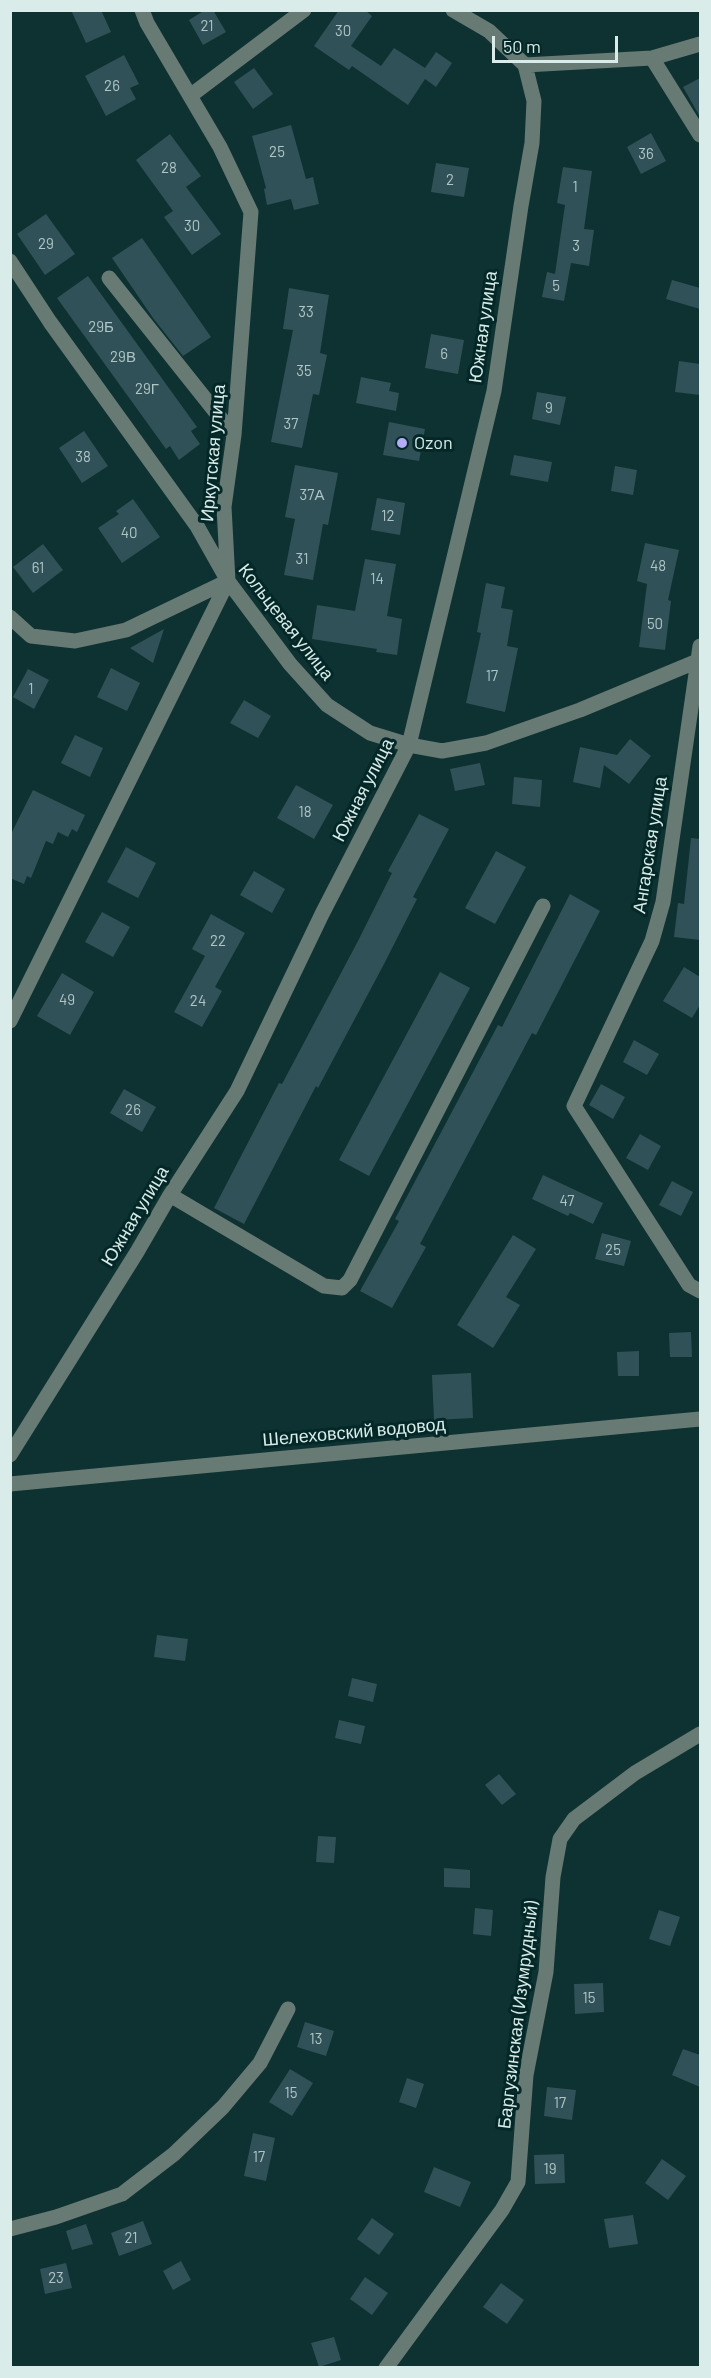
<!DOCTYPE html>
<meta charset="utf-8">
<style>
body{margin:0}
#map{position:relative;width:711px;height:2378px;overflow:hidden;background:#0e3231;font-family:Barlow,sans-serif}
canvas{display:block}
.frame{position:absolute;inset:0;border:12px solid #d9ecea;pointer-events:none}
.scale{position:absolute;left:492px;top:36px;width:126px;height:27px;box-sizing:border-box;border:3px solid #d9ecea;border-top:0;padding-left:8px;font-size:18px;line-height:21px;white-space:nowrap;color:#d9ecea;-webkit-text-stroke:4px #032827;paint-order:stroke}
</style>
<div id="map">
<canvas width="711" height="2378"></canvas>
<div class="frame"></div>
<div class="scale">50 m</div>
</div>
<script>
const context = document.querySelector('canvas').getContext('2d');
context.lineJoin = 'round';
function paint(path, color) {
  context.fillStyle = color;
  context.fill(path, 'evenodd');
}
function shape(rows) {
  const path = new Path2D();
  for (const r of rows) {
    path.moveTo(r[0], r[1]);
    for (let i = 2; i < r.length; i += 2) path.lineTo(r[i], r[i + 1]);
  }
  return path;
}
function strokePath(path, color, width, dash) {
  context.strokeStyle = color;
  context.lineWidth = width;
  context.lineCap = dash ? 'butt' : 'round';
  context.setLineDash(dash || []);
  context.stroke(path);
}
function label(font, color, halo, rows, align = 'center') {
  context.font = font + ' Barlow,sans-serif';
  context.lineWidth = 6;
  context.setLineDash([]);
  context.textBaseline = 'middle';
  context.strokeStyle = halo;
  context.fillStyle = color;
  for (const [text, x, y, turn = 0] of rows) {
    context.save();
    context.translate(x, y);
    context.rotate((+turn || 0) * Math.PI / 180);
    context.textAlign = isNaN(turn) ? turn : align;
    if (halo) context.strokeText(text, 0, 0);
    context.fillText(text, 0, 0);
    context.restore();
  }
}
paint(shape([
 [71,10,101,10,111,32,86,43],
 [205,10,213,10,226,32,203,45,189,20],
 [339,10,365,10,372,16,351,46,381,66,394,48,425,68,436,52,452,63,436,87,425,79,408,105,352,66,349,70,314,46],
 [124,55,139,84,130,88,136,99,106,116,85,76],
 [254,68,273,94,253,109,234,82],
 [700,78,700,117,683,87],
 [291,125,306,179,313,177,319,204,294,210,291,199,267,205,264,189,266,188,252,136],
 [651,133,666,161,641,174,627,147],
 [170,134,201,176,186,187,221,234,192,255,164,217,173,211,136,160],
 [436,163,469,168,464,197,431,192],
 [563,167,592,171,584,229,594,230,589,266,571,263,564,301,542,297,547,272,555,274,565,205,557,203],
 [46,214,75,254,45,275,17,234],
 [142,238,211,337,183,356,153,318,112,258],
 [88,276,197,427,191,431,200,444,179,460,170,446,166,449,57,298],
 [672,280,700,288,700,309,666,299],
 [289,288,329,295,320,353,327,355,319,395,313,394,302,448,271,442,293,330,283,329],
 [431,334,464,340,458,374,425,368],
 [679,361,700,364,700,395,675,392],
 [361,377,391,383,389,391,399,393,396,411,356,403],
 [537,392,566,397,560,425,532,419],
 [389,422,425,429,419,461,383,455],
 [84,431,108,466,82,483,59,448],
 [514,455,552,462,548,482,510,475],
 [295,465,338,473,328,525,323,524,313,580,284,575,295,519,285,517],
 [615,466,637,470,633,495,611,491],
 [377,498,405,503,400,535,371,530],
 [133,499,160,537,122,563,98,528,119,514,116,511],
 [645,543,679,550,668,600,671,601,665,650,639,647,647,584,637,581],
 [43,544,63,570,33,593,13,567],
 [365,559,396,564,387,616,402,619,397,655,376,652,377,649,312,639,317,605,355,611],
 [486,583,505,587,501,608,513,610,507,646,518,648,505,712,466,703,481,633,477,632],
 [164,629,153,663,130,648],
 [111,668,140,683,127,711,97,697],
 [28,669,49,680,34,709,13,697],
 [244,700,271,716,258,738,230,723],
 [75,735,103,748,90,777,61,763],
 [630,739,651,756,629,784,604,765,600,788,573,782,580,747,617,755],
 [480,763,485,785,455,791,450,769],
 [514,777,542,780,540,807,512,804],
 [296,785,333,805,314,839,277,818],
 [33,790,85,815,77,832,72,829,68,837,58,832,53,844,46,841,31,878,27,876,24,884,10,878,10,836],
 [419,814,449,829,413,897,417,899,384,964,318,1088,316,1086,244,1224,214,1208,279,1083,282,1084,358,941,392,873,388,871],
 [691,838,700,839,700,940,674,937,678,903,684,904],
 [126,847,156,863,138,898,107,882],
 [496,851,526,867,495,924,465,908],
 [254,871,285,889,272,913,240,895],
 [570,894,600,911,536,1035,532,1033,420,1244,426,1247,392,1308,360,1291,399,1221,395,1219,498,1025,502,1027],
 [102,912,130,927,113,957,85,942],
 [211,914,245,933,215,987,222,991,202,1027,174,1012,205,956,192,949],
 [684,967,700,977,700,1005,692,1018,663,1001],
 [440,972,470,988,369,1176,339,1160],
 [62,973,94,992,70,1035,37,1016],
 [634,1040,659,1054,647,1075,623,1062],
 [601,1084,625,1097,613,1119,589,1105],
 [124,1089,156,1107,142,1132,110,1113],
 [640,1134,661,1146,648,1170,626,1158],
 [543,1175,603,1203,593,1224,570,1213,568,1216,532,1199],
 [672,1181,693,1192,681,1216,659,1205],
 [602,1233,631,1241,624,1266,595,1259],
 [513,1235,536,1249,506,1297,520,1305,493,1348,457,1325],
 [691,1332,692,1357,670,1357,669,1333],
 [639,1351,639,1376,618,1376,617,1352],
 [471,1373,473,1418,434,1420,432,1375],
 [157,1635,188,1639,185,1661,154,1657],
 [352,1678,377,1684,373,1702,348,1696],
 [339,1720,365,1726,361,1744,335,1738],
 [499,1774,516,1794,502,1805,485,1785],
 [318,1836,336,1837,334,1863,316,1862],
 [444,1868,470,1870,470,1888,444,1887],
 [475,1908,493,1910,491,1936,473,1934],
 [659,1910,680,1917,670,1946,649,1939],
 [603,1983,604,2012,575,2014,574,1984],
 [305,2022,334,2031,326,2056,297,2047],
 [683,2049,700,2055,700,2087,672,2075],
 [290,2069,313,2083,292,2116,269,2102],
 [407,2078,424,2084,416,2108,399,2102],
 [547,2087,576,2090,572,2120,544,2116],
 [253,2133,275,2138,266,2181,244,2176],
 [564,2154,565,2183,535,2184,534,2155],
 [662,2159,686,2176,668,2200,645,2183],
 [434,2167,471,2182,460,2207,424,2192],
 [633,2215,638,2244,609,2248,604,2219],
 [372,2218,394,2234,379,2255,357,2239],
 [143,2221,152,2244,119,2256,111,2233],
 [86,2224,93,2244,72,2250,66,2231],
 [181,2261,191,2280,173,2290,163,2271],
 [66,2263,72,2288,45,2294,40,2269],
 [365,2277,388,2293,372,2315,350,2299],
 [501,2283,524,2300,507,2324,483,2307],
 [334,2337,341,2360,319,2367,311,2343]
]), '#305158');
strokePath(shape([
 [453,10,489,31,525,65,652,58,700,44],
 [652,58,700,135],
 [190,96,304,10],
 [10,261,50,322,197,526,228,581,290,664,327,705,370,733,409,745,442,751,486,743,580,710,700,660],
 [109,278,234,435],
 [10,617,31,636,75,641,126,630,228,581],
 [700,646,663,902,652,941,574,1106,689,1285,700,1291],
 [10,1021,228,581,224,507,234,435,251,212,220,147,147,23,142,10],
 [170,1195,324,1286,342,1288,350,1280,543,906],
 [10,1455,137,1252,170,1195,237,1091,322,914,409,745,494,391,521,206,532,143,534,101,525,65],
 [10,1484,700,1419],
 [10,2229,56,2217,122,2194,174,2154,223,2107,260,2063,288,2009],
 [386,2368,502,2210,518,2182,526,2075,546,1972,553,1877,560,1839,574,1819,635,1773,700,1734]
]), '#687a74', 15);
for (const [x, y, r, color] of [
 [402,443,6,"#b3adf9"]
]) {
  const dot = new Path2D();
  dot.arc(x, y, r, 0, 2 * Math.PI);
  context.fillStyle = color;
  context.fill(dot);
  strokePath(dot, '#032827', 2);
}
label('15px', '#afc5c6', null, [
 ["21",207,26],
 ["30",343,31],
 ["26",112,86],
 ["25",277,152],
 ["36",646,154],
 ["28",169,168],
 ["2",450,180],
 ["1",575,187],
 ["30",192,226],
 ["29",46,244],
 ["3",576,246],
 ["5",556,286],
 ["33",306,312],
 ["29Б",101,327],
 ["6",444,354],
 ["29В",123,357],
 ["35",304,371],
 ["29Г",147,389],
 ["9",549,408],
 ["37",291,424],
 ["38",83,457],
 ["37А",312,495],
 ["12",388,516],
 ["40",129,533],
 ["31",302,559],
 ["48",658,566],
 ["61",38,568],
 ["14",377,579],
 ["50",655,624],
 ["17",492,676],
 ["1",31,689],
 ["18",305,812],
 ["22",218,941],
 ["49",67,1000],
 ["24",198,1001],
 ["26",133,1110],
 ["47",567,1201],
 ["25",613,1250],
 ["15",589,1998],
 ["13",316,2039],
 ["15",291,2093],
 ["17",560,2103],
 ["17",259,2157],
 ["19",550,2169],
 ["21",131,2238],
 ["23",56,2278]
]);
label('18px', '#d9ecea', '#032827', [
 ["Южная улица",483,327,-82],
 ["Иркутская улица",213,453,-85],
 ["Кольцевая улица",286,622,52],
 ["Южная улица",363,790,-63],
 ["Ангарская улица",650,845,-81],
 ["Южная улица",135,1216,-59],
 ["Шелеховский водовод",354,1432,-5],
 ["Баргузинская (Изумрудный)",518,2015,-83]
]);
label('18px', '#d9ecea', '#032827', [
 ["Ozon",414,443]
], 'left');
</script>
